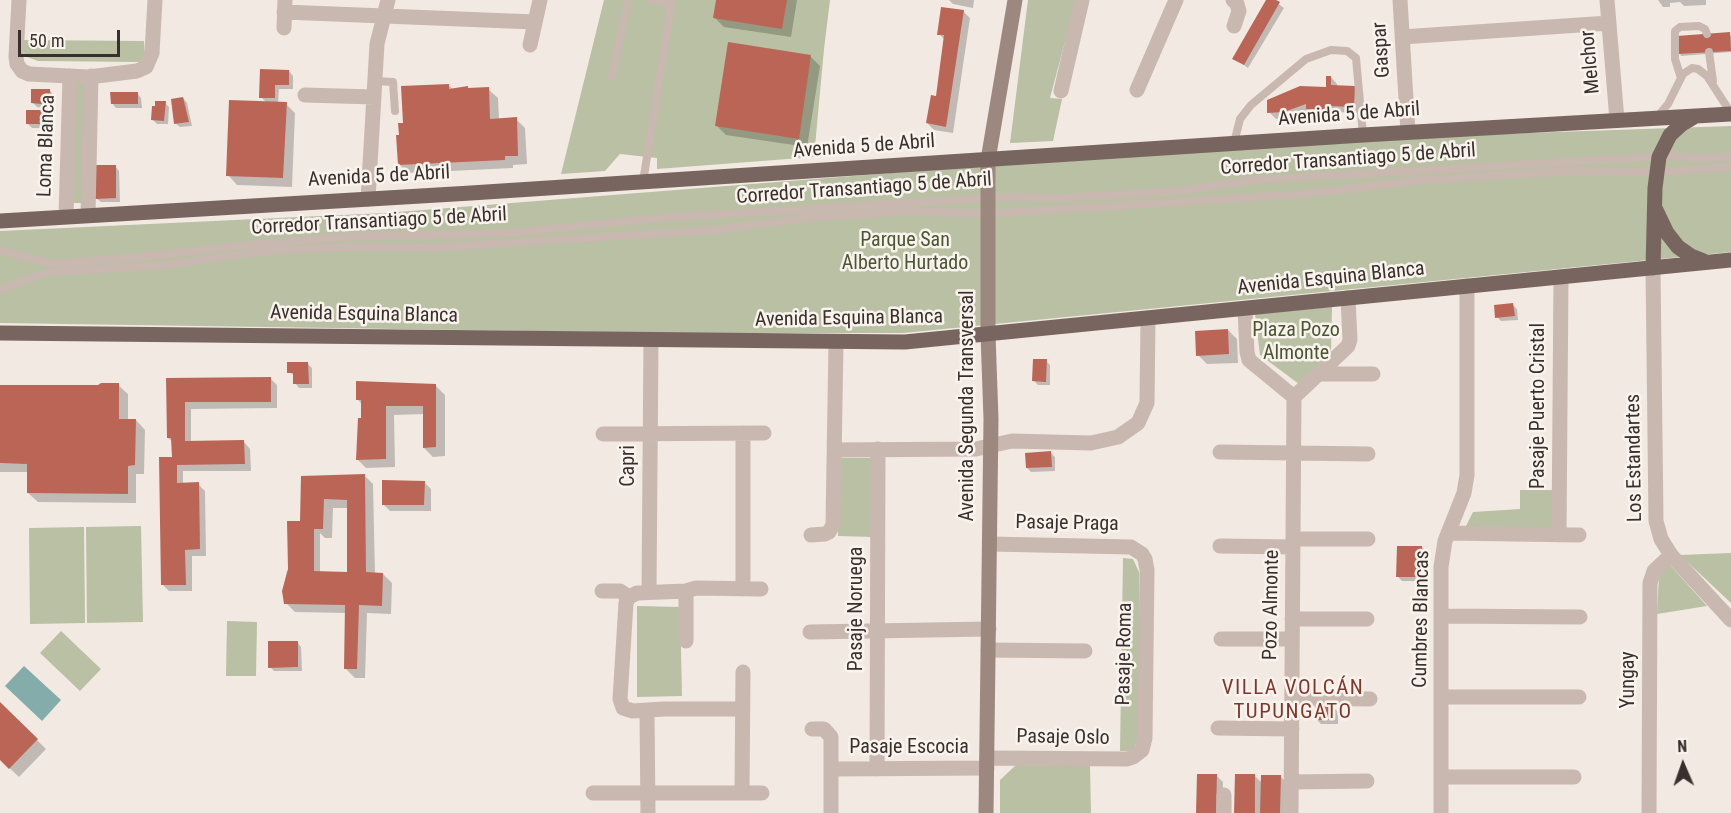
<!DOCTYPE html>
<meta charset="utf-8">
<style>
body{margin:0}
#map{position:relative;width:1731px;height:813px;overflow:hidden;background:#f2e9e2;font-family:"Roboto Condensed",sans-serif}
canvas{display:block}
.north{position:absolute;left:1653px;top:735px;width:60px;height:60px;-webkit-text-stroke:4px #f9f3ee;paint-order:stroke;rotate:358deg;font-size:16px;font-weight:700;line-height:24px;text-align:center;color:#392f2c}
.north::after{content:'';display:block;margin:auto;width:21px;height:27px;background:#392f2c;clip-path:polygon(50% 0,100% 100%,50% 72%,0 100%)}
.scale{position:absolute;left:18px;top:30px;width:102px;height:27px;box-sizing:border-box;border:3px solid #392f2c;border-top:0;padding-left:8px;font-size:18px;line-height:21px;white-space:nowrap;color:#392f2c;-webkit-text-stroke:4px #f9f3ee;paint-order:stroke}
</style>
<div id="map">
<canvas width="1731" height="813"></canvas>
<div class="north">N</div>
<div class="scale">50 m</div>
</div>
<script>
const context = document.querySelector('canvas').getContext('2d');
context.lineJoin = 'round';
function paint(path, color) {
  context.fillStyle = color;
  context.fill(path, 'evenodd');
}
function shape(rows) {
  const path = new Path2D();
  for (const r of rows) {
    path.moveTo(r[0], r[1]);
    for (let i = 2; i < r.length; i += 2) path.lineTo(r[i], r[i + 1]);
  }
  return path;
}
function strokePath(path, color, width, dash) {
  context.strokeStyle = color;
  context.lineWidth = width;
  context.lineCap = dash ? 'butt' : 'round';
  context.setLineDash(dash || []);
  context.stroke(path);
}
function label(font, color, halo, rows, align = 'center') {
  context.font = font + ' "Roboto Condensed",sans-serif';
  context.lineWidth = 5;
  context.setLineDash([]);
  context.textBaseline = 'middle';
  context.strokeStyle = halo;
  context.fillStyle = color;
  for (const [text, x, y, turn = 0] of rows) {
    context.save();
    context.translate(x, y);
    context.rotate((+turn || 0) * Math.PI / 180);
    context.textAlign = isNaN(turn) ? turn : align;
    if (halo) context.strokeText(text, 0, 0);
    context.fillText(text, 0, 0);
    context.restore();
  }
}
paint(shape([
 [604,0,830,0,824,49,814,157,657,169,657,158,620,154,605,171,561,174],
 [1028,0,1076,0,1050,98,1062,99,1053,141,1010,143],
 [23,40,144,41,145,57,141,62,38,61,27,57,23,52],
 [76,82,85,82,84,203,72,203],
 [1731,126,1731,252,903,333,664,333,0,323,0,231,385,213,992,165,1412,137],
 [1332,307,1331,353,1299,384,1260,355,1255,314],
 [838,458,873,458,873,537,838,536],
 [1520,490,1553,490,1553,529,1464,530,1473,512,1520,509],
 [141,526,143,622,87,623,86,527],
 [84,527,85,623,30,624,29,528],
 [1731,553,1731,603,1680,555],
 [1123,558,1133,559,1139,572,1139,739,1132,751,1120,751],
 [1670,565,1707,606,1657,614,1659,576],
 [637,606,680,607,682,696,637,697],
 [227,621,257,622,256,676,226,676],
 [61,631,101,669,80,691,40,653],
 [1016,765,1090,766,1091,813,1000,813,1000,780]
]), '#b9c0a3');
paint(shape([
 [24,666,61,700,42,721,5,686]
]), '#83acaa');
paint(shape([
 [717,0,797,0,791,37,724,27,714,17],
 [949,0,974,0,973,8,953,4],
 [1268,0,1273,0,1284,8,1248,68,1234,58],
 [1658,0,1706,0,1706,5,1684,6,1680,2,1670,3,1670,7,1663,7],
 [963,11,970,18,953,133,934,130,927,123,937,98,945,40,939,34],
 [1729,34,1731,36,1731,52,1681,56,1680,54],
 [811,57,820,66,807,147,726,135,717,126],
 [289,71,293,76,293,89,279,89,278,104,286,104,295,113,292,187,237,185,228,175,267,103,261,97],
 [1331,77,1337,84,1337,87,1355,87,1360,113,1335,112,1335,116,1314,115,1310,111,1292,118,1276,119,1269,112,1327,88],
 [448,85,454,90,488,89,498,98,499,120,516,119,525,128,527,164,513,165,513,168,408,173,399,164,400,137,405,124],
 [50,91,54,95,54,109,37,107,33,103],
 [137,93,141,98,142,108,116,108,112,103],
 [183,98,187,103,192,126,180,127,175,123],
 [165,103,169,107,168,124,157,124,152,119],
 [49,111,53,116,53,128,32,128,28,124],
 [115,166,119,171,120,202,101,202,96,198],
 [1513,305,1517,309,1518,320,1501,321,1497,317],
 [1228,330,1237,339,1238,363,1207,364,1198,355],
 [1046,361,1050,365,1050,385,1038,385,1034,381],
 [308,364,312,368,312,388,299,388,295,383,295,376,289,372],
 [270,378,277,385,277,408,191,409,191,442,244,442,250,449,251,471,183,471,183,484,198,484,205,491,206,556,192,556,192,591,169,591,162,584,173,459,173,442,168,438,168,379],
 [118,385,128,394,128,420,136,420,145,430,144,474,136,474,136,503,38,502,28,493,29,472,0,472,0,386],
 [436,386,445,395,445,456,433,457,424,448,424,414,394,415,395,467,366,468,357,459,363,419,363,405,357,399],
 [1051,453,1055,457,1055,471,1031,472,1027,468],
 [364,475,373,484,375,574,383,574,392,583,391,614,367,613,365,678,355,678,346,669,346,613,295,612,286,603,283,591,287,571,292,571,301,525,303,477],
 [333,508,348,508,348,574,320,572,320,533,325,538,332,538],
 [424,482,431,489,431,511,390,511,383,504],
 [1422,547,1426,552,1425,581,1402,581,1398,577],
 [297,642,301,647,302,671,274,671,270,667],
 [0,704,46,749,19,777,0,759],
 [1334,708,1338,712,1338,724,1321,724,1317,720],
 [1216,775,1223,782,1222,813,1198,813],
 [1255,776,1262,783,1280,776,1287,783,1286,813,1235,813]
]), '#0003');
paint(shape([
 [716,0,787,0,782,29,713,18],
 [1266,0,1276,0,1280,2,1244,65,1232,59],
 [941,7,964,10,946,127,926,123,931,95,936,96,944,35,937,35],
 [1730,32,1731,51,1678,54,1677,36],
 [728,42,811,55,799,139,715,126],
 [260,69,289,70,289,85,275,85,275,98,259,98],
 [1326,76,1331,76,1331,85,1355,86,1354,107,1329,106,1329,110,1306,109,1306,104,1284,112,1267,113,1267,100,1300,86,1326,87],
 [449,84,449,89,468,86,468,88,489,87,490,119,517,117,518,156,505,156,505,160,398,165,396,135,399,135,398,123,403,123,401,86],
 [31,89,50,89,51,105,31,103],
 [110,92,138,92,138,104,111,104],
 [183,97,189,122,174,124,171,99],
 [229,100,287,102,283,178,226,176],
 [155,101,166,101,164,121,151,120,152,106,155,106],
 [26,110,49,110,49,124,26,124],
 [94,165,116,165,116,198,95,199],
 [1513,303,1515,316,1495,318,1494,305],
 [1228,329,1229,354,1196,356,1195,331],
 [1033,359,1047,359,1046,382,1032,381],
 [287,362,308,362,309,384,293,384,293,373,287,373],
 [271,377,271,402,185,402,185,441,244,440,245,464,177,465,177,483,199,482,200,549,185,550,186,585,161,585,159,457,172,457,171,438,167,438,166,378],
 [356,381,436,384,436,447,423,448,423,406,386,406,386,459,356,460,358,418,361,418,361,400,356,400],
 [101,383,119,383,119,419,136,419,135,465,128,466,128,494,27,493,27,464,0,463,0,385,98,385],
 [1051,451,1052,467,1026,468,1025,453],
 [365,474,366,572,383,573,382,606,359,605,357,669,344,669,345,605,284,604,282,591,288,569,287,521,300,521,301,476],
 [324,499,347,500,347,572,314,571,314,529,323,529],
 [382,480,425,481,424,505,382,505],
 [1397,546,1422,546,1422,577,1396,577],
 [268,641,298,641,298,667,268,668],
 [0,702,38,739,9,769,0,760],
 [1315,706,1334,706,1334,720,1315,720],
 [1197,774,1217,774,1216,813,1196,813],
 [1235,774,1255,774,1255,813,1234,813],
 [1261,775,1281,775,1280,813,1260,813]
]), '#bb6557');
strokePath(shape([
 [651,0,671,4],
 [1709,52,1713,81],
 [612,77,628,0],
 [1681,78,1675,59,1675,31,1680,27,1699,26,1705,29,1707,34],
 [375,81,393,82,395,111],
 [1657,117,1668,104,1683,74,1692,68,1698,69,1707,76,1731,113],
 [1234,143,1240,119,1251,105,1306,59,1331,50,1347,51,1356,58,1363,135],
 [643,182,672,0],
 [0,251,50,263,65,263,152,256,236,246,340,237,509,233,660,218,1008,197,1063,198,1179,191,1254,180,1671,156,1699,158,1731,157],
 [0,290,34,277,52,272,166,265,267,251,349,247,430,248,717,230,806,218,908,211,988,214,1306,194,1412,181,1571,171,1657,172,1731,167]
]), '#c9b8af', 8);
strokePath(shape([
 [19,0,16,57,17,64,22,71,29,74,89,77,137,71,146,67,152,53,155,0],
 [1233,0,1237,4,1239,11,1234,26],
 [1400,0,1408,132],
 [1607,0,1617,120],
 [284,12,535,22],
 [284,28,285,0],
 [1402,37,1609,23],
 [530,45,540,0],
 [1137,90,1176,0],
 [1061,91,1082,0],
 [305,95,374,97],
 [368,199,377,44,388,0],
 [88,215,91,76],
 [66,216,70,76],
 [1653,268,1656,521,1661,539,1671,555,1731,620],
 [1245,309,1247,352,1249,360,1294,397],
 [1319,374,1373,374],
 [743,433,743,589],
 [603,434,764,433],
 [835,450,976,449,1012,441,1091,443,1118,437,1138,423,1147,403,1148,318],
 [1220,452,1368,454],
 [1448,533,1579,535],
 [811,535,825,534,829,532,833,525,836,342],
 [1559,535,1561,277],
 [1293,539,1368,539],
 [1220,546,1293,547],
 [602,591,620,591,629,597],
 [686,591,686,641],
 [649,592,651,340],
 [1441,616,1580,617],
 [1292,619,1367,619],
 [810,632,989,629],
 [1221,639,1292,639],
 [988,650,1085,651],
 [1441,697,1579,697],
 [1292,698,1370,699],
 [742,709,664,709,633,711,623,708,620,699,626,603,629,597,637,593,686,591,696,588,761,589],
 [647,711,648,813],
 [1218,728,1292,729],
 [812,729,824,729,831,737,831,813],
 [987,758,1127,759,1133,757,1142,750,1145,738,1147,570,1145,559,1142,554,1131,547,990,544],
 [831,769,987,768],
 [877,769,878,449],
 [1441,777,1574,777],
 [1291,782,1367,781],
 [593,793,762,793],
 [742,793,743,672],
 [1224,813,1224,795],
 [1291,813,1294,397,1348,346,1350,340,1348,298],
 [1441,813,1441,567,1445,541,1464,493,1467,475,1467,286],
 [1649,813,1650,583,1654,571,1671,555]
]), '#c9b8af', 15);
strokePath(shape([
 [986,813,991,419,988,334,988,160,1015,0]
]), '#9d8880', 15);
strokePath(shape([
 [1656,210,1667,233,1678,247,1691,256,1706,262],
 [0,221,471,193,1363,135,1731,114],
 [1653,268,1655,188,1659,157,1670,135,1682,124,1694,117],
 [0,333,905,342,1731,260]
]), '#79655f', 15);
label('20px', '#392f2c', '#f9f3ee', [
 ["Gaspar",1382,50,-94],
 ["Melchor",1591,62,-95],
 ["Avenida 5 de Abril",1349,115,-4],
 ["Loma Blanca",47,146,-88],
 ["Avenida 5 de Abril",864,147,-4],
 ["Corredor Transantiago 5 de Abril",1348,160,-4],
 ["Avenida 5 de Abril",379,177,-3],
 ["Corredor Transantiago 5 de Abril",864,189,-4],
 ["Corredor Transantiago 5 de Abril",379,222,-3],
 ["Avenida Esquina Blanca",1331,279,-6],
 ["Avenida Esquina Blanca",364,315,1],
 ["Avenida Esquina Blanca",849,319,-1],
 ["Avenida Segunda Transversal",968,406,-90],
 ["Pasaje Puerto Cristal",1539,406,-90],
 ["Los Estandartes",1635,458,-91],
 ["Capri",629,466,-90],
 ["Pasaje Praga",1067,524,1],
 ["Pozo Almonte",1272,605,-89],
 ["Pasaje Noruega",857,609,-90],
 ["Cumbres Blancas",1422,619,-89],
 ["Pasaje Roma",1125,654,-89],
 ["Yungay",1629,680,-90],
 ["Pasaje Oslo",1063,738,1],
 ["Pasaje Escocia",909,748]
]);
label('20px', '#4c5532', '#f9f3ee', [
 ["Parque San",905,241],
 ["Alberto Hurtado",905,264],
 ["Plaza Pozo",1296,331],
 ["Almonte",1296,354]
]);
context.letterSpacing = '1.5px';
label('21px', '#81382c', '#f9f3ee', [
 ["VILLA VOLCÁN",1293,689],
 ["TUPUNGATO",1293,713]
]);
context.letterSpacing = '0px';
</script>
